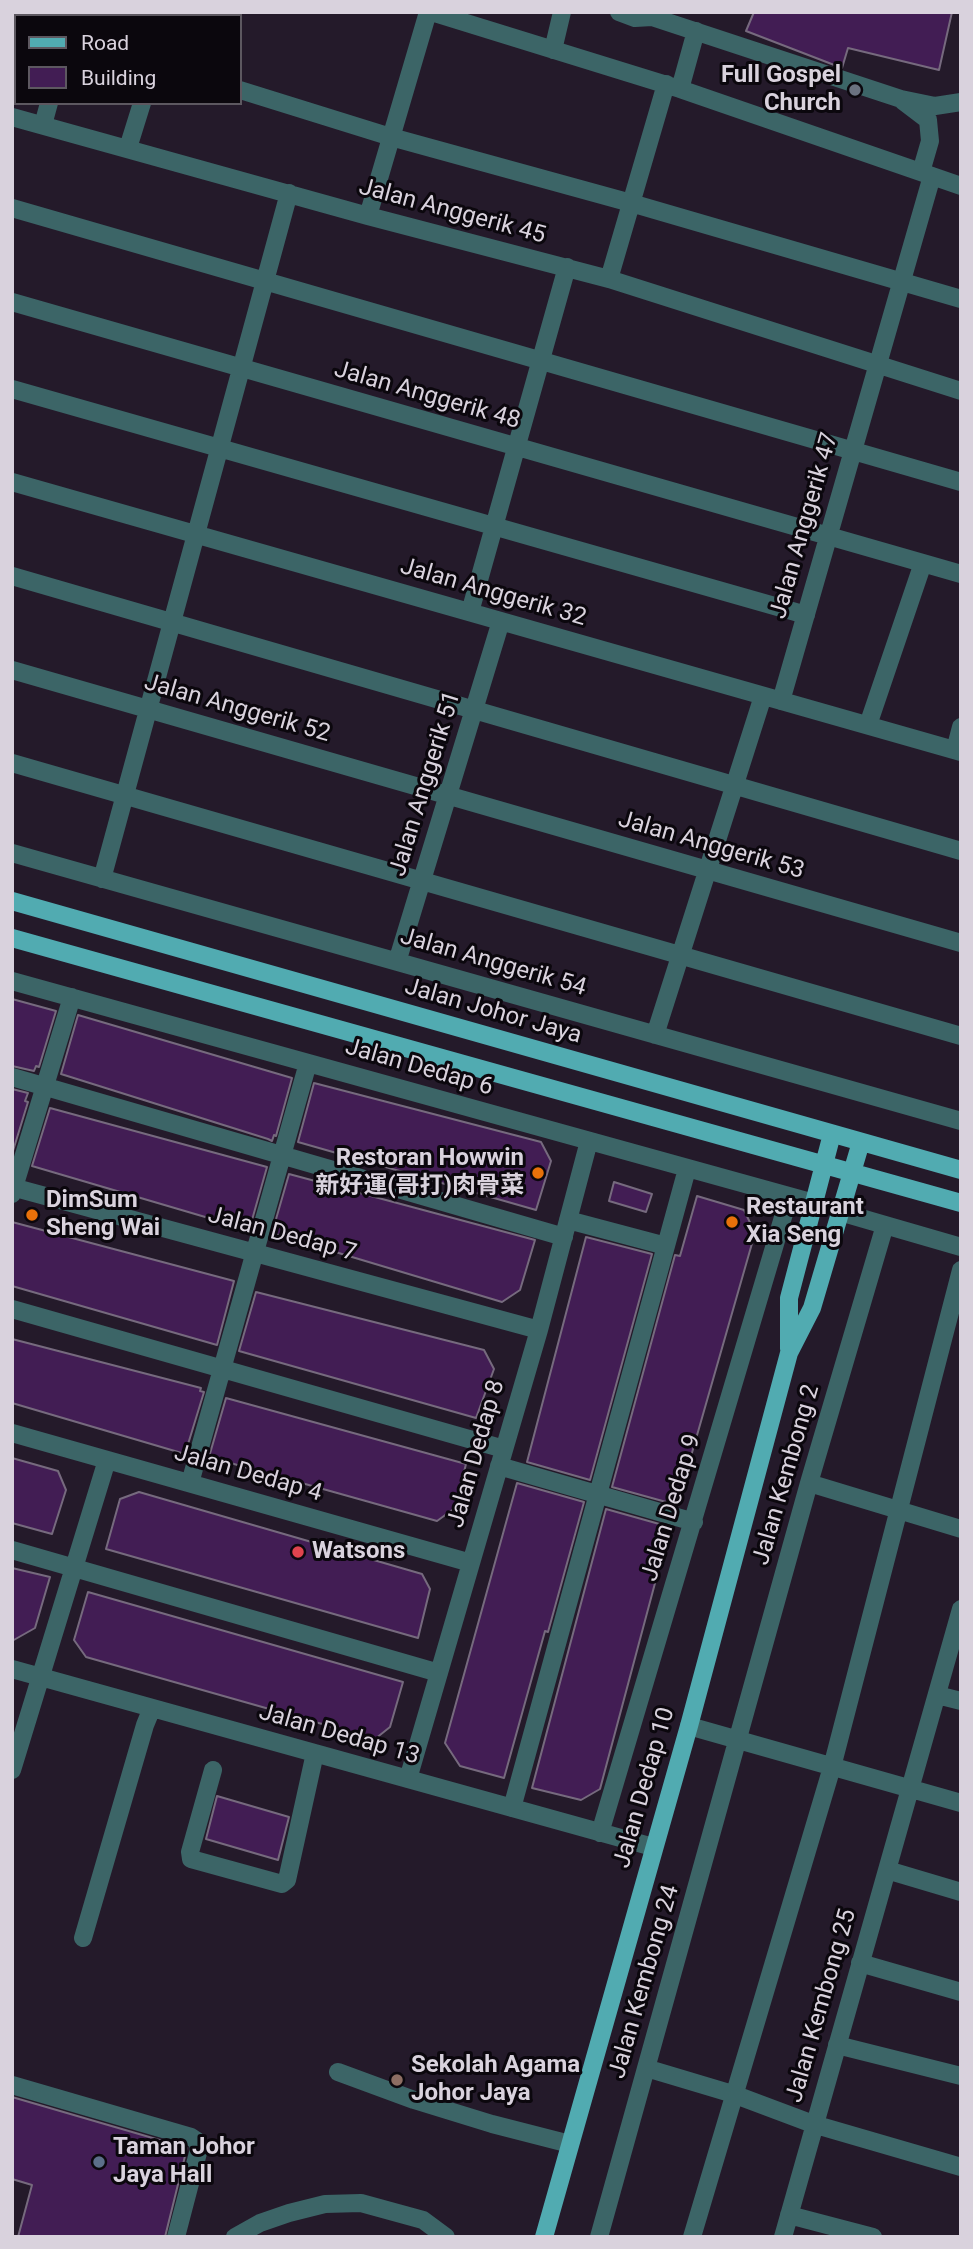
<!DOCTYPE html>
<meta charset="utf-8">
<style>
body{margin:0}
#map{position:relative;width:973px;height:2249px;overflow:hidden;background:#241a2a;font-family:Roboto,sans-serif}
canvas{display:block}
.frame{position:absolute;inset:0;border:14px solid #d9d2dd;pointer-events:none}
.legend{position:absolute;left:14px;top:14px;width:228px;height:91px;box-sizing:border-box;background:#0b070d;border:2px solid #5d5860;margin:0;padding:9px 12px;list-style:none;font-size:21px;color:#d9d2dd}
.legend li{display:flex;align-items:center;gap:14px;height:35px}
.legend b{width:35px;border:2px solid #5d5860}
</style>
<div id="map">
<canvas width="973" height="2249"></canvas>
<div class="frame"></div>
<ul class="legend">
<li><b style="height:9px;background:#51abb1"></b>Road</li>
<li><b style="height:19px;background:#421d54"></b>Building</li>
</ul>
</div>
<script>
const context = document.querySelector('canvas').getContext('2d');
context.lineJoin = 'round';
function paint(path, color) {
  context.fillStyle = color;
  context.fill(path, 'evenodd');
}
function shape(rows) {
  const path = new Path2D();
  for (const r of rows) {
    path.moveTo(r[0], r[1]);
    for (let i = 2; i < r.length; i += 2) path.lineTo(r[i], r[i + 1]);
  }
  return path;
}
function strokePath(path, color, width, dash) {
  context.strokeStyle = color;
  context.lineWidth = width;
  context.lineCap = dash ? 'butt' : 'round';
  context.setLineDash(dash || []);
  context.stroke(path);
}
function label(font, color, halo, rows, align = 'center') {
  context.font = font + ' Roboto,"Noto Sans SC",sans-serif';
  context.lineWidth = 6;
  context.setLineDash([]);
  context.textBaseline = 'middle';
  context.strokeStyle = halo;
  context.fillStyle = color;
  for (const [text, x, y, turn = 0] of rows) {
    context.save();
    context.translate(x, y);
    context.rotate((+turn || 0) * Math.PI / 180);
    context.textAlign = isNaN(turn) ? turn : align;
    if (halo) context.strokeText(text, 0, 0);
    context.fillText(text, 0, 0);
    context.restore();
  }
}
const building = shape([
 [754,12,952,12,939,70,848,48,842,68,746,31,754,12],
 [12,999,56,1011,39,1067,36,1066,34,1071,12,1066,12,999],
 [78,1015,292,1078,276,1136,274,1135,272,1141,268,1139,61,1074,78,1015],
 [314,1083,541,1142,551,1161,536,1210,298,1142,314,1083],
 [12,1089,28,1093,25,1101,28,1102,12,1154,12,1089],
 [50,1108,267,1167,250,1227,247,1226,246,1229,32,1166,50,1108],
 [289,1174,535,1240,520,1290,502,1302,272,1233,289,1174],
 [614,1182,652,1194,646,1212,609,1201,614,1182],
 [697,1196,744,1210,755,1233,677,1505,612,1487,675,1255,680,1256,697,1196],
 [12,1222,234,1281,217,1345,12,1286,12,1222],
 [586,1237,652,1254,590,1480,527,1462,586,1237],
 [256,1292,484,1350,494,1369,476,1418,239,1351,256,1292],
 [12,1339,201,1388,200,1391,204,1392,185,1454,12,1403,12,1339],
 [226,1398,466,1464,455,1508,437,1521,209,1457,226,1398],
 [12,1458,58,1471,66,1490,52,1534,12,1523,12,1458],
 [517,1483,584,1502,548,1632,545,1631,504,1778,460,1766,445,1743,517,1483],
 [139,1492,422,1574,430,1589,418,1638,106,1549,120,1499,139,1492],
 [606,1509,670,1527,600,1789,581,1800,532,1788,606,1509],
 [12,1568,50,1577,35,1628,12,1641,12,1568],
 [88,1592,403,1682,390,1727,375,1739,86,1657,74,1640,88,1592],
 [217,1796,289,1817,278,1860,206,1839,217,1796],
 [12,2097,187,2148,165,2237,18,2237,32,2185,12,2179,12,2097]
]);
paint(building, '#421d54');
strokePath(building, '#766a7e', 2);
strokePath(shape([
 [431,12,680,89,961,186],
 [619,12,635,18,652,17],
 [646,12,652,17,901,99,935,106,961,102],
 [169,16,171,12],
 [553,50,562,12],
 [680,89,696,31],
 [240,90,391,137,631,203,961,299],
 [903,101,928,120,930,141,921,172],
 [12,117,368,216,609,279,961,391],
 [43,125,49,103],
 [128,148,142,103],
 [12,208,961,482],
 [368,216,428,12],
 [609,279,666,84],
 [12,302,961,574],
 [12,389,806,615],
 [12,482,961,752],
 [12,576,961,851],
 [470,612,567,267],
 [12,670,961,943],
 [781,701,932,176],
 [868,725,923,563],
 [955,750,961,727],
 [12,763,961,1036],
 [12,853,961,1121],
 [102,879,289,193],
 [397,962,501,621],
 [12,981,814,1203],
 [655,1035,763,696],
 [12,1077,564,1237],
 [12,1187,539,1330],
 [12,1194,72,997],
 [840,1212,961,1247],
 [568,1220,666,1246],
 [12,1309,504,1449],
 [12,1433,471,1563],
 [499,1466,694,1522],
 [190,1483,308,1063],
 [809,1483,961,1529],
 [12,1550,439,1673],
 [12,1669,653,1847],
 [937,1695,961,1701],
 [689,1726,961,1803],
 [12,1770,107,1460],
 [213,1770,190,1852,191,1859,282,1884,287,1880,315,1753],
 [408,1779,539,1330,589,1141],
 [512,1808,687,1169],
 [600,1833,789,1197],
 [887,1870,961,1892],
 [83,1938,145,1725,152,1708],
 [860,1963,961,1992],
 [837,2045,961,2076],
 [646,2068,733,2094,813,2124,961,2167],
 [338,2072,414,2100,492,2124,570,2144],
 [12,2085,191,2137,197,2141,199,2149,176,2237],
 [789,2215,873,2237],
 [235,2237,260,2223,289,2213,325,2204,361,2203,423,2220,446,2237],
 [599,2237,809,1483,885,1225],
 [692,2237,832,1767,961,1270],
 [783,2237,961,1609]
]), '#3c6567', 18);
strokePath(shape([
 [12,901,961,1170],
 [12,938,961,1203],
 [789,1349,789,1298,832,1134],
 [544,2237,689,1726,789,1353,812,1308,861,1142]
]), '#51abb1', 18);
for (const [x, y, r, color] of [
 [855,90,7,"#6b7280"],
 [538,1173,7,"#e8710a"],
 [32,1215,7,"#e8710a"],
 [732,1222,7,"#e8710a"],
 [298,1552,7,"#e0444e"],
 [397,2080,7,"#8d6e63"],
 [99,2162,7,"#5c6f8a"]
]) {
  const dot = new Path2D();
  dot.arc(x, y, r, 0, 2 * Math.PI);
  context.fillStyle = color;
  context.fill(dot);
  strokePath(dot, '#0b070d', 2.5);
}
label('bold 24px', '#d9d2dd', '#0b070d', [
 ["Full Gospel",841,76,"right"],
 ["Church",841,104,"right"],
 ["Restoran Howwin",524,1159,"right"],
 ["新好運(哥打)肉骨菜",524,1187,"right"],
 ["DimSum",46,1201],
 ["Sheng Wai",46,1229],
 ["Restaurant",746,1208],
 ["Xia Seng",746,1236],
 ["Watsons",312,1552],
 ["Sekolah Agama",411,2066],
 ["Johor Jaya",411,2094],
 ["Taman Johor",113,2148],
 ["Jaya Hall",113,2176]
], 'left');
label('24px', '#d9d2dd', '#0b070d', [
 ["Jalan Anggerik 45",452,212,15],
 ["Jalan Anggerik 48",427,396,16],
 ["Jalan Anggerik 47",805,526,-74],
 ["Jalan Anggerik 32",493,593,16],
 ["Jalan Anggerik 52",237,709,16],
 ["Jalan Anggerik 51",426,784,-73],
 ["Jalan Anggerik 53",711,846,16],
 ["Jalan Anggerik 54",493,963,16],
 ["Jalan Johor Jaya",493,1012,16],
 ["Jalan Dedap 6",419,1068,16],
 ["Jalan Dedap 7",282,1235,15],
 ["Jalan Dedap 8",477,1454,-74],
 ["Jalan Dedap 4",248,1474,16],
 ["Jalan Kembong 2",787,1475,-74],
 ["Jalan Dedap 9",672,1508,-73],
 ["Jalan Dedap 13",339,1735,16],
 ["Jalan Dedap 10",645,1788,-74],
 ["Jalan Kembong 24",645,1982,-74],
 ["Jalan Kembong 25",822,2006,-74]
]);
</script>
